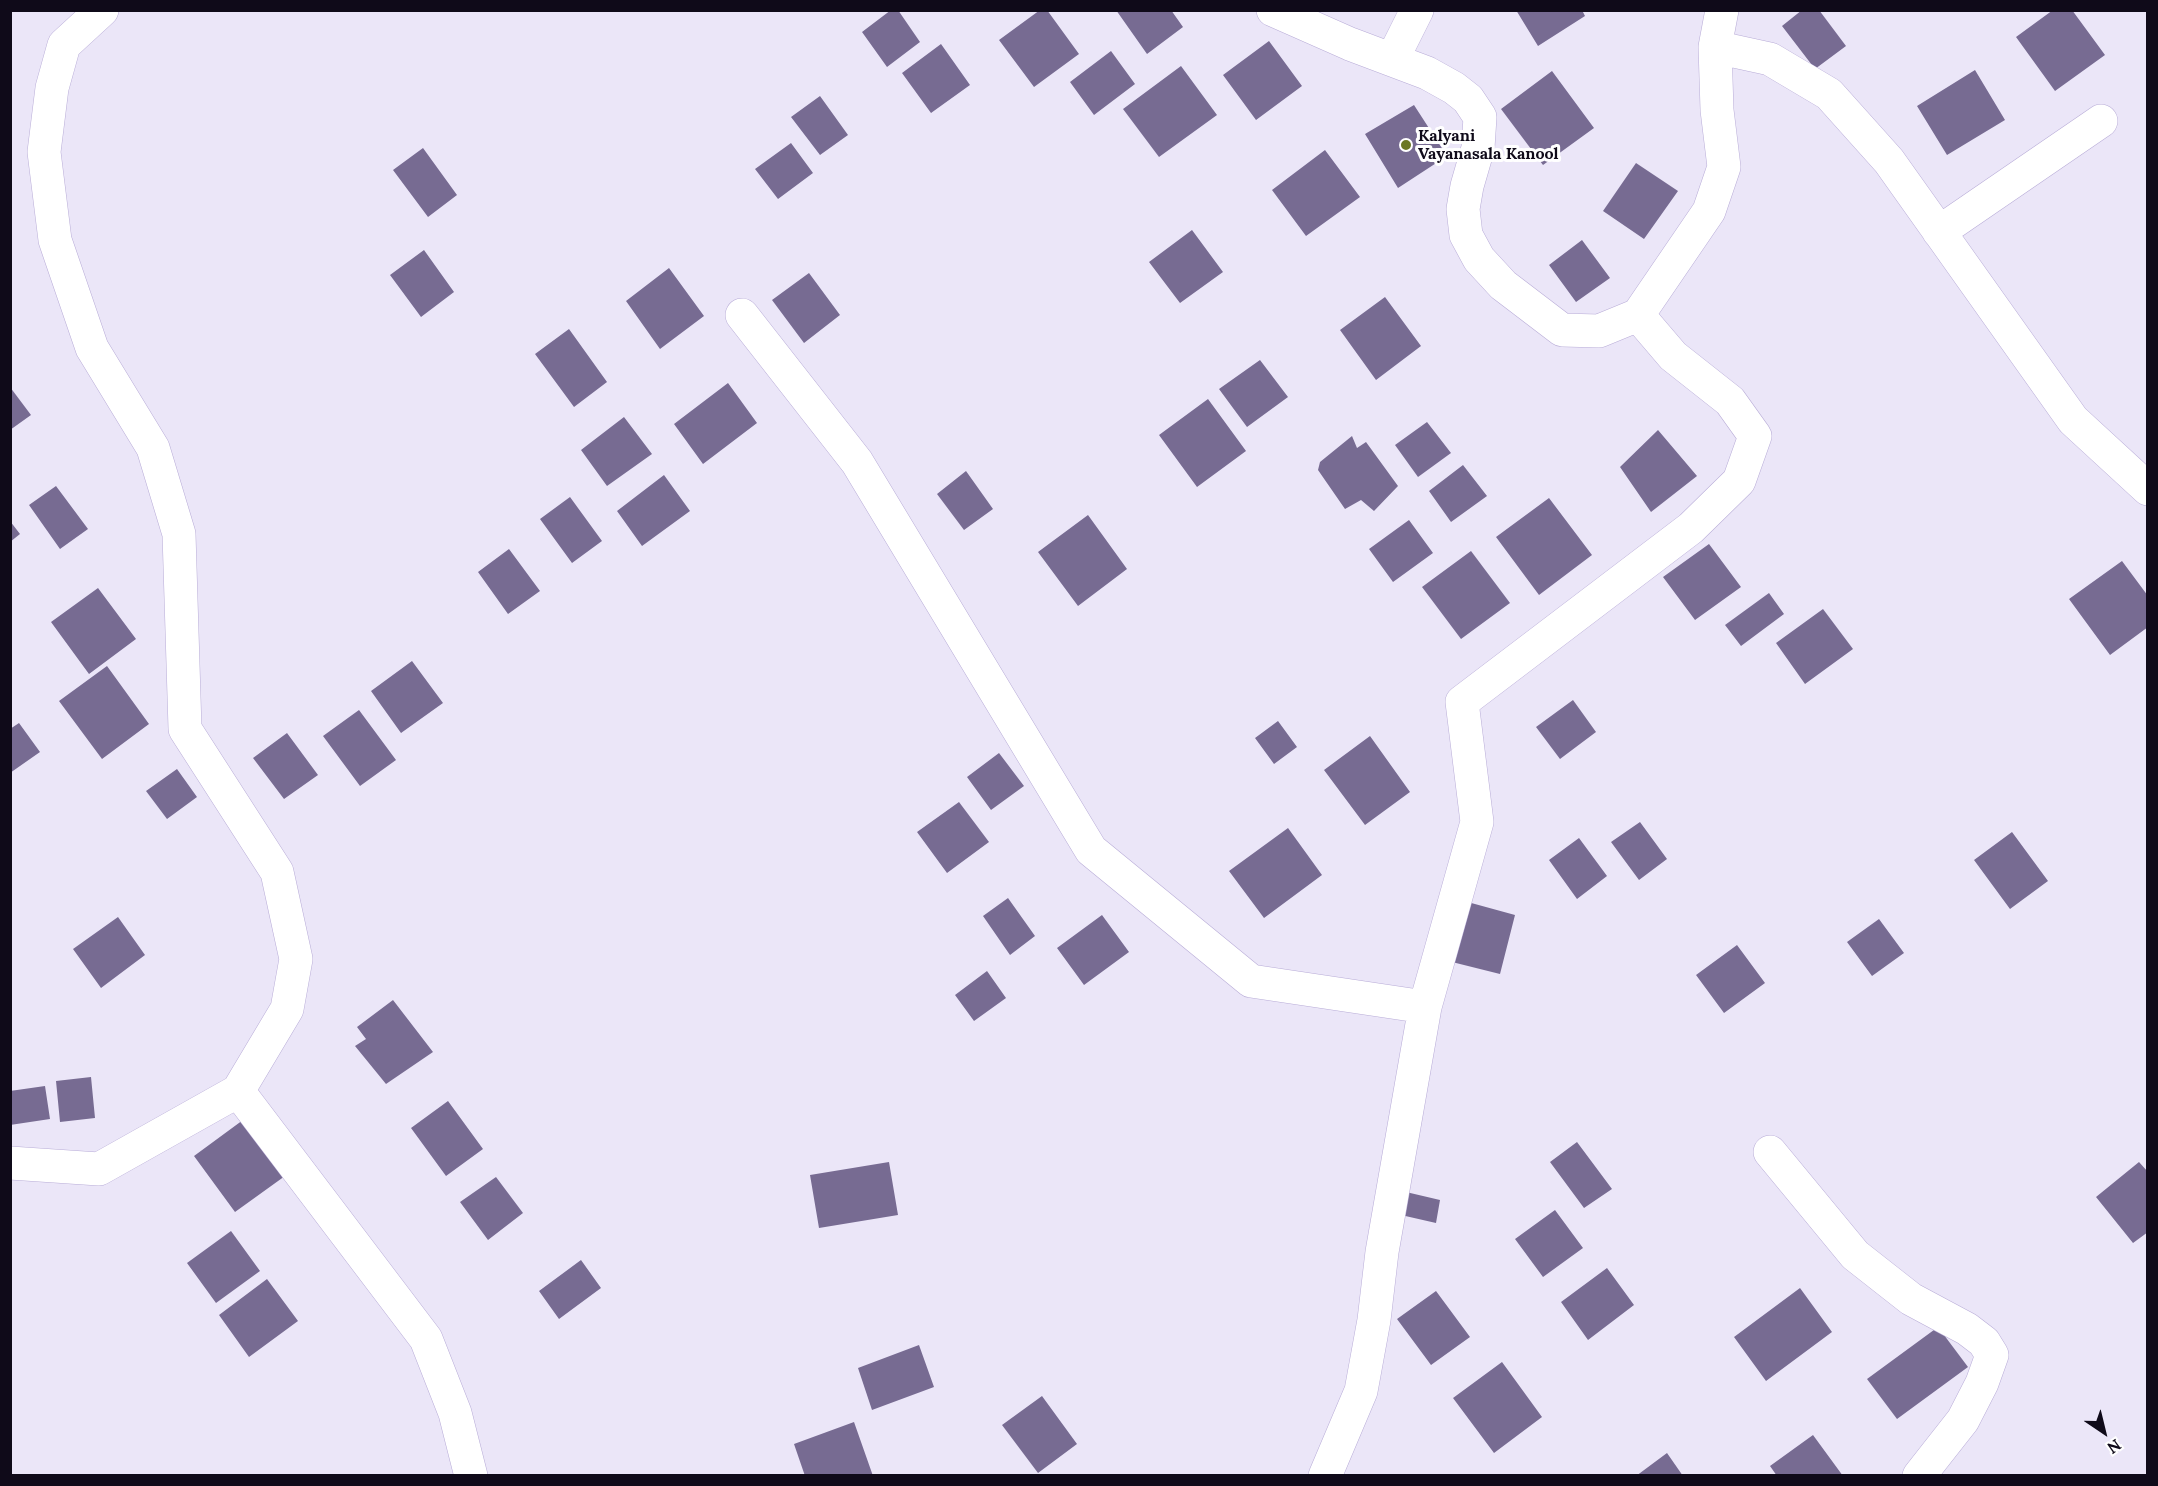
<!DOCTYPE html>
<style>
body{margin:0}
#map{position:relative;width:2158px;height:1486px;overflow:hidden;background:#ebe6f8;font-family:Lora,serif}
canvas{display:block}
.frame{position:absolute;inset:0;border:12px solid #0f0a19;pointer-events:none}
.north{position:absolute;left:2074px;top:1402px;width:60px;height:60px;-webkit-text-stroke:4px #fff;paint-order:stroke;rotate:145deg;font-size:16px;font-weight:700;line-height:24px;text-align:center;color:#0f0a19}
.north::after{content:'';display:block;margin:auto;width:21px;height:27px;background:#0f0a19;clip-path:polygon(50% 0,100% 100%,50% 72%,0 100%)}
</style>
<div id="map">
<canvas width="2158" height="1486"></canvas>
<div class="frame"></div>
<div class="north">N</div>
</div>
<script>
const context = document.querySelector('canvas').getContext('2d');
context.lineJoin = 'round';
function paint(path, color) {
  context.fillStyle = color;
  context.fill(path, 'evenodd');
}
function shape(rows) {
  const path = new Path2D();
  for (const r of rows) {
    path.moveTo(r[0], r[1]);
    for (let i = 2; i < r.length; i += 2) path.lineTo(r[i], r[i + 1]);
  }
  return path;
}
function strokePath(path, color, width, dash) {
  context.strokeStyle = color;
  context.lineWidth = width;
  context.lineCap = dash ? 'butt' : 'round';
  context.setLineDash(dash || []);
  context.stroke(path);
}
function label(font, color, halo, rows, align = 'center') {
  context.font = font + ' Lora,serif';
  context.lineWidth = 6;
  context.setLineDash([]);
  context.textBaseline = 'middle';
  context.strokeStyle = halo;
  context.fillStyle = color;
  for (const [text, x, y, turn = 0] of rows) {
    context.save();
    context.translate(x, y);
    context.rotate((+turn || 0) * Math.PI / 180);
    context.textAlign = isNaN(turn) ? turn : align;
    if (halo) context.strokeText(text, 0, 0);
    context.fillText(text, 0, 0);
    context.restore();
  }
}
paint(shape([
 [891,10,898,10,920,42,887,67,862,32],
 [1040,10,1047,10,1079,54,1034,87,999,40],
 [1116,10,1171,10,1183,27,1147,54],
 [1516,10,1582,10,1585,16,1538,46],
 [1802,10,1819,10,1846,46,1815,69,1782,26],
 [2053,10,2072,10,2105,55,2055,91,2016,37],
 [1269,41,1302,86,1256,120,1223,75],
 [941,44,970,85,931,113,902,73],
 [1111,51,1135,84,1094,115,1070,82],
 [1181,66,1217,115,1159,157,1123,109],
 [1975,70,2005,120,1947,155,1917,106],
 [1552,71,1594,128,1543,165,1501,109],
 [820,96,848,135,820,155,791,117],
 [1414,105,1447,156,1398,188,1365,134],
 [791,143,813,173,778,199,755,169],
 [423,148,457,195,428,217,393,170],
 [1325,150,1360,197,1306,236,1272,190],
 [1636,163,1678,191,1644,239,1603,211],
 [1192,230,1223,272,1180,303,1149,262],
 [1582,240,1610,278,1576,302,1549,265],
 [424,250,454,292,421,317,390,275],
 [669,268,704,316,660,349,626,301],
 [809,273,840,315,804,343,772,300],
 [1385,297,1421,346,1376,380,1340,330],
 [569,329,607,382,574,407,535,354],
 [1260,360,1288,397,1247,427,1219,389],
 [728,383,757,423,703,464,674,424],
 [10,387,31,415,10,430],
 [1208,399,1246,451,1197,487,1159,435],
 [624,417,652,454,607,486,581,450],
 [1427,422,1451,453,1418,477,1395,445],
 [1658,430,1697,476,1651,512,1620,467],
 [1352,436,1357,448,1366,442,1398,486,1374,511,1361,500,1345,509,1318,470,1320,462],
 [1463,465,1487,496,1451,522,1429,491],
 [966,471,993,509,964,530,937,494],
 [664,475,690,511,642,546,617,511],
 [56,486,88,529,60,549,29,505],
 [570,497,602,541,572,563,540,519],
 [1549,498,1592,555,1539,595,1496,537],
 [1088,515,1127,569,1078,606,1038,552],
 [1409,520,1433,553,1393,582,1369,549],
 [10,521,20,534,10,542],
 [1709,544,1741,587,1695,620,1663,577],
 [509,549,540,591,508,614,478,572],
 [1471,551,1510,603,1461,639,1422,587],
 [2122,561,2148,596,2148,627,2110,655,2069,599],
 [98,588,136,639,89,674,51,622],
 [1769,593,1784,614,1741,646,1725,625],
 [1823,609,1853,649,1805,684,1776,643],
 [412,661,443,703,401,733,371,691],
 [107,666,149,724,102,759,59,701],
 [1573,700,1596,732,1560,759,1536,727],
 [359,710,396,760,360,786,323,736],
 [1278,721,1297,747,1274,764,1255,738],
 [19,723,40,752,10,773,10,729],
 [287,733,318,775,284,799,253,758],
 [1370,736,1410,792,1365,825,1324,770],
 [999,753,1024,786,991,810,967,777],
 [177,769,197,797,167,819,146,791],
 [959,802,989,842,947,873,917,832],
 [1640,822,1667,859,1639,880,1611,842],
 [1288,828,1322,875,1264,918,1229,871],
 [2012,832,2048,881,2010,909,1974,860],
 [1579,838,1607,876,1577,899,1549,860],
 [1008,898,1035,936,1010,955,983,916],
 [1464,901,1515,915,1500,974,1448,961],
 [1102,915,1129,952,1084,985,1057,948],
 [118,917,145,955,101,988,73,949],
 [1879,919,1904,953,1872,976,1847,942],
 [1737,945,1765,983,1724,1013,1696,975],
 [987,971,1006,998,974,1021,955,995],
 [393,1000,433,1052,386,1084,355,1046,366,1039,357,1027],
 [91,1077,95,1118,60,1122,56,1081],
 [45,1086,50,1119,10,1125,10,1091],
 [448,1101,483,1149,446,1176,411,1128],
 [243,1120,285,1176,235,1212,194,1156],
 [1577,1142,1612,1189,1584,1208,1550,1162],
 [889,1162,898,1215,819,1228,810,1175],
 [2139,1162,2148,1172,2148,1232,2133,1243,2096,1197],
 [496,1177,523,1213,488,1240,460,1202],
 [1406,1192,1440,1200,1436,1223,1401,1215],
 [1555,1210,1583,1248,1543,1277,1515,1239],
 [231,1231,260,1271,216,1303,187,1263],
 [581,1260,601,1288,559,1319,539,1291],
 [1607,1268,1634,1305,1588,1340,1561,1302],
 [267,1279,298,1321,249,1357,219,1315],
 [1800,1288,1832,1332,1766,1381,1734,1337],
 [1436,1291,1470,1337,1431,1365,1397,1319],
 [1938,1327,1968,1367,1897,1419,1867,1379],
 [919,1345,934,1387,872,1410,858,1368],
 [1502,1362,1542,1417,1494,1453,1453,1398],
 [1042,1396,1077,1444,1038,1473,1002,1425],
 [854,1422,873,1476,805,1476,794,1444],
 [1813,1435,1843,1476,1777,1476,1770,1466],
 [1667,1453,1683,1476,1636,1476]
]), '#776b92');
const minor = shape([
 [1273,10,1350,44,1427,73,1454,88,1468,99,1480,117,1478,148,1467,186,1463,209,1466,235,1479,259,1503,285,1562,330,1599,331,1638,315],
 [1715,47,1722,10],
 [1393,58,1417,10],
 [1939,232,2101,121],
 [742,315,857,462,1091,850,1251,981,1425,1007],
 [238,1091,426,1339,455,1413,471,1476],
 [1770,1152,1855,1255,1911,1299,1967,1329,1984,1342,1992,1355,1982,1383,1963,1420,1919,1476],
 [10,1163,99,1169,238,1091,287,1009,296,959,277,872,185,729,179,534,153,448,92,348,55,240,44,152,52,88,64,45,102,10],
 [1325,1476,1361,1391,1374,1320,1382,1252,1425,1007,1477,822,1462,702,1691,528,1739,481,1755,436,1730,401,1673,356,1638,315,1709,211,1724,167,1717,110,1715,47,1770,59,1829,94,1889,161,2073,420,2148,489]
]);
strokePath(minor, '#b8acd7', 34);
strokePath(minor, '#fff', 33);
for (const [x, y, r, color] of [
 [1406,145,6,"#6b7824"]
]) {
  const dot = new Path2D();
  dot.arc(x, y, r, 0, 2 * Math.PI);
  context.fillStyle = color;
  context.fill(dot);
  strokePath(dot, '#fff', 2);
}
label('bold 16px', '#0f0a19', '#fff', [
 ["Kalyani",1418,136],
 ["Vayanasala Kanool",1418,154]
], 'left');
</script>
